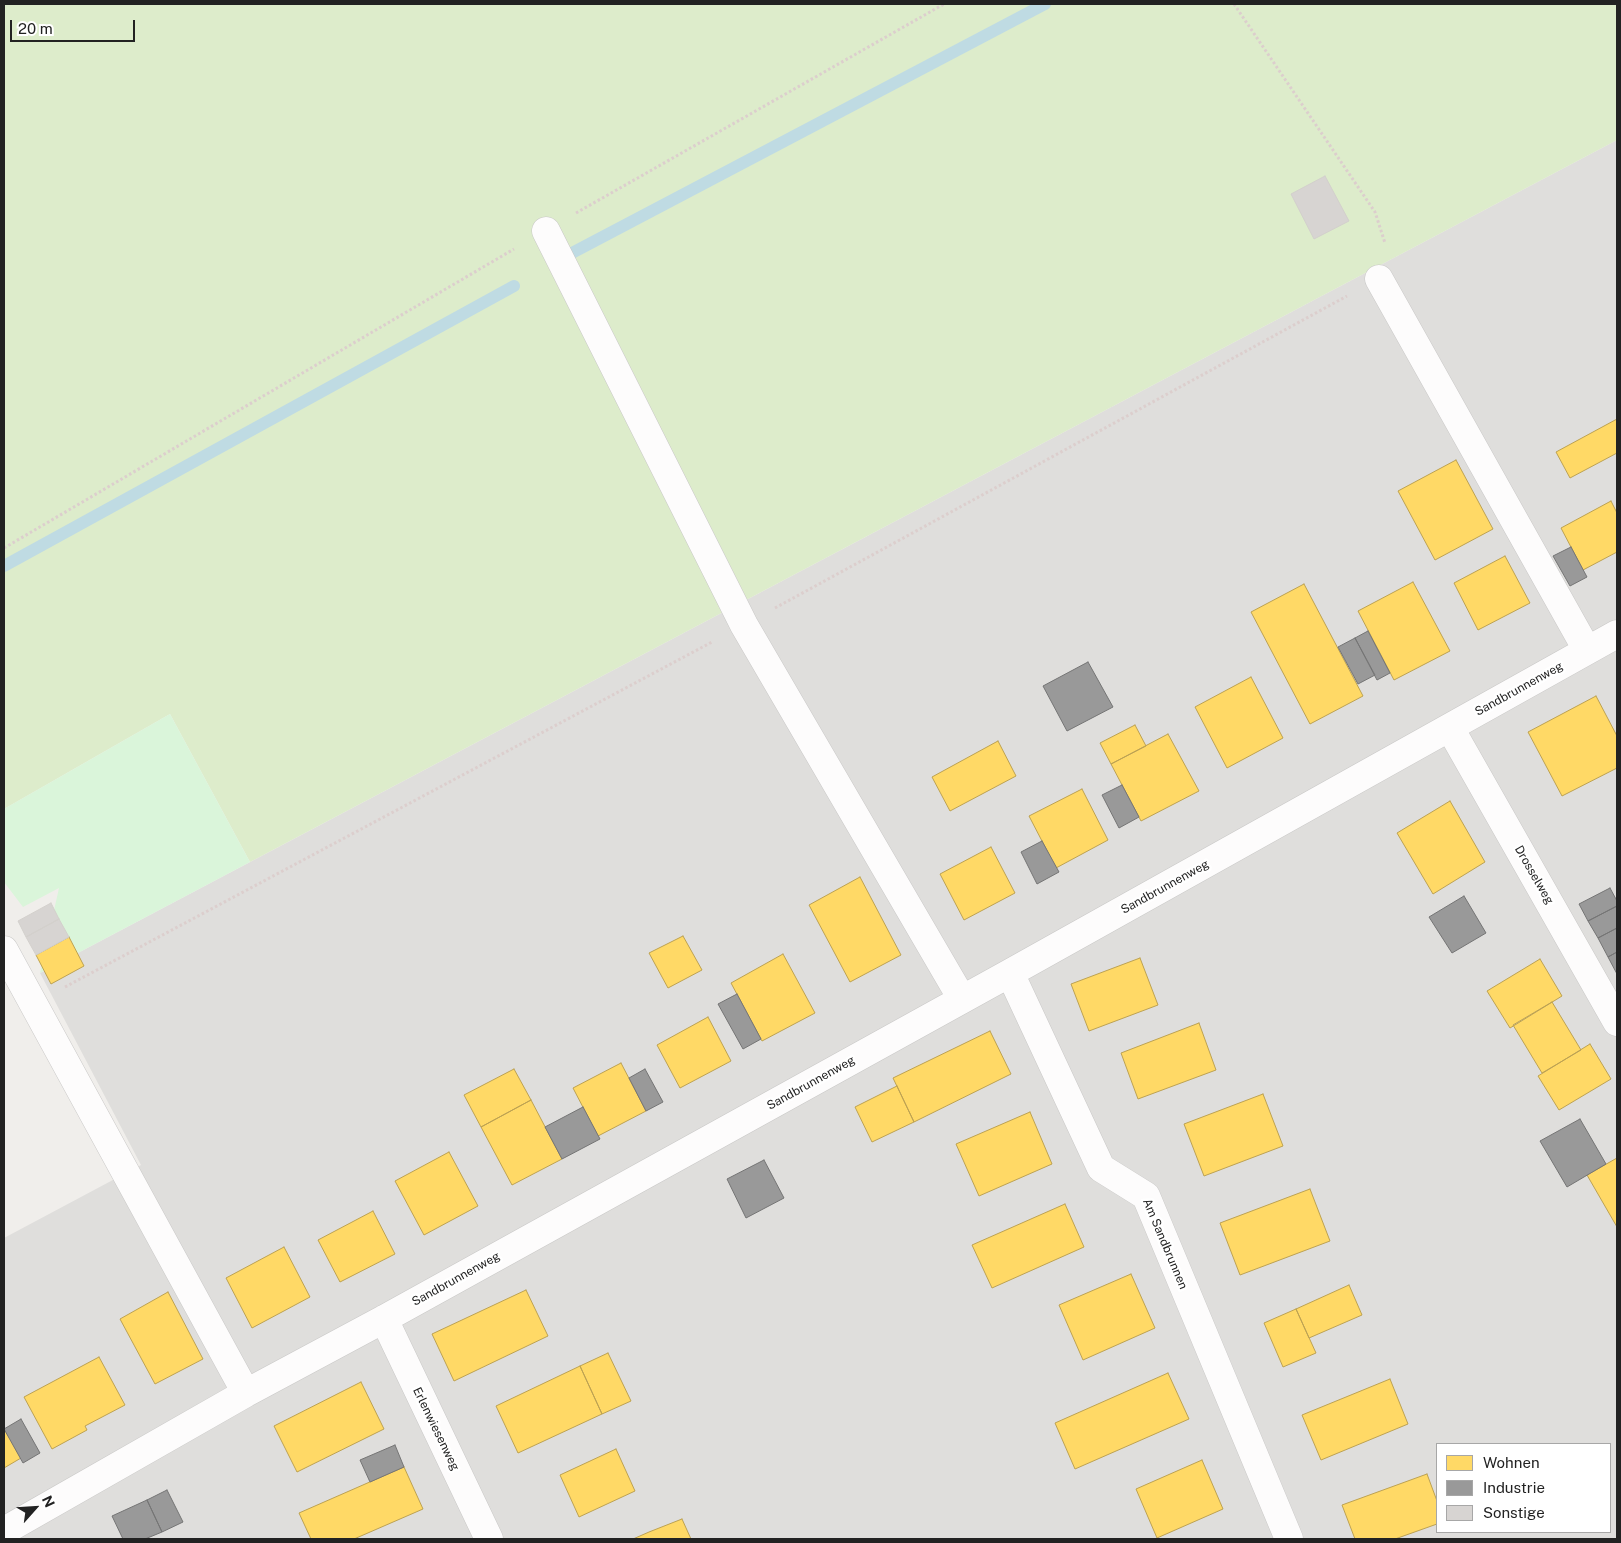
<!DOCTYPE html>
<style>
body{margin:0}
#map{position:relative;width:1621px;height:1543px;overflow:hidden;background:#f0eeeb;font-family:"Public Sans",sans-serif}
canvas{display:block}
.frame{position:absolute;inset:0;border:5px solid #222;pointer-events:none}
.legend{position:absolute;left:1436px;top:1443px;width:175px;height:90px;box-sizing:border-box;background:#fff;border:1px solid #a7a7a7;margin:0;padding:6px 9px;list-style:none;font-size:15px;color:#222}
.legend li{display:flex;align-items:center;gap:10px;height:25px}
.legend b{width:25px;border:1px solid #a7a7a7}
.north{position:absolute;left:10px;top:1483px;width:50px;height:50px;-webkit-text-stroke:4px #fff;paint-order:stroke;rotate:64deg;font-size:14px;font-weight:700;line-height:20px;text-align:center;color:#222}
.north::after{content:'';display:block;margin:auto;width:18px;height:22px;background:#222;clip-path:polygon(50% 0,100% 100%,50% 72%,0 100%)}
.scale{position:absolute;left:10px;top:20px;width:125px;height:22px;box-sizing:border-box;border:2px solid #222;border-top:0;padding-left:6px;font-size:15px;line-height:18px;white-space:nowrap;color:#222;-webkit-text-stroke:4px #fff;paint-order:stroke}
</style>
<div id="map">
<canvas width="1621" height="1543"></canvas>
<div class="frame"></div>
<ul class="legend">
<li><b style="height:14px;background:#ffd966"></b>Wohnen</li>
<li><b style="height:14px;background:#999"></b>Industrie</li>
<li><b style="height:14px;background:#d7d4d2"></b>Sonstige</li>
</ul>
<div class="north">N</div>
<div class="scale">20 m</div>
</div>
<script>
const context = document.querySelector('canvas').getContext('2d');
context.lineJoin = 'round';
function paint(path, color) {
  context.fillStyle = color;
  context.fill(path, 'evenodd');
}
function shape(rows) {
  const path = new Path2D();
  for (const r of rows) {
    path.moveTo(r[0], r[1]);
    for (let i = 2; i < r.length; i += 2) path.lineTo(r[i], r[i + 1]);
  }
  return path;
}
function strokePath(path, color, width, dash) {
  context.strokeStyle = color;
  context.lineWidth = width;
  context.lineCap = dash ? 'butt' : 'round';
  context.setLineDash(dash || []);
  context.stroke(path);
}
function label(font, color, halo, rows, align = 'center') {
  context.font = font + ' "Public Sans",sans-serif';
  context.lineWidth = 5;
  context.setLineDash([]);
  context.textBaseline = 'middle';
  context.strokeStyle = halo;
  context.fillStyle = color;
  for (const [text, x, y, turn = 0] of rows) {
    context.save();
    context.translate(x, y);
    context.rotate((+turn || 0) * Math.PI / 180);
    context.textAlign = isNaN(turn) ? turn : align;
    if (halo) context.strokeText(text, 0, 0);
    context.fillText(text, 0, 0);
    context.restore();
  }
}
paint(shape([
 [1617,140,1617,1539,4,1539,4,1238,141,1165,40,973],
 [1437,1444,1610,1444,1610,1532,1437,1532]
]), '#dfdedc');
paint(shape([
 [4,4,1617,4,1617,140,250,862,170,714,4,809]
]), '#ddeccb');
paint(shape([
 [170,714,250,862,40,973,59,888,23,907,4,882,4,809]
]), '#daf5da');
const homes = shape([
 [1617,419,1617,453,1570,478,1556,452,1617,419],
 [1456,460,1493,529,1435,560,1398,491,1456,460],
 [1611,501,1617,513,1617,552,1583,570,1561,528,1611,501],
 [1505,556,1530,603,1478,630,1454,583,1505,556],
 [1413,582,1450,651,1394,680,1358,611,1413,582],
 [1304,584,1363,696,1310,724,1251,612,1304,584],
 [1251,677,1283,738,1227,768,1195,707,1251,677],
 [1596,696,1617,736,1617,768,1562,796,1528,732,1596,696],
 [1135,725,1146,746,1111,764,1100,743,1135,725],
 [1168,734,1199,791,1141,821,1111,764,1168,734],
 [998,741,1016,776,950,811,932,777,998,741],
 [1082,789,1108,840,1056,868,1029,816,1082,789],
 [1450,801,1485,862,1433,894,1397,833,1450,801],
 [991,847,1015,893,964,920,940,874,991,847],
 [860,877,901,955,850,982,809,905,860,877],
 [683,936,702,970,668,988,649,953,683,936],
 [69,937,84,966,51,984,36,955,69,937],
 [783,954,815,1013,762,1041,731,983,783,954],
 [1140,958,1158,1005,1089,1031,1071,984,1140,958],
 [1540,959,1562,996,1510,1028,1487,991,1540,959],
 [1552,1002,1581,1050,1542,1073,1513,1025,1552,1002],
 [708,1017,731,1061,680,1088,657,1045,708,1017],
 [1199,1023,1216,1070,1138,1099,1121,1053,1199,1023],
 [990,1031,1011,1074,914,1122,893,1078,990,1031],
 [1590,1044,1611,1079,1559,1110,1538,1076,1590,1044],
 [621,1063,646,1111,598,1136,573,1088,621,1063],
 [514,1069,531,1100,481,1127,464,1095,514,1069],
 [897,1086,914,1122,872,1142,855,1107,897,1086],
 [1263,1094,1283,1146,1204,1176,1184,1124,1263,1094],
 [531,1100,562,1159,512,1185,481,1127,531,1100],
 [1030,1112,1052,1164,979,1196,956,1144,1030,1112],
 [449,1152,478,1206,424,1235,395,1181,449,1152],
 [1617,1158,1617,1227,1587,1175,1617,1158],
 [1310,1189,1330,1241,1240,1275,1220,1223,1310,1189],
 [1065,1204,1084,1247,992,1288,972,1245,1065,1204],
 [373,1211,395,1254,340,1282,318,1240,373,1211],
 [284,1247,310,1297,252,1328,226,1278,284,1247],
 [1131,1274,1155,1328,1083,1360,1059,1305,1131,1274],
 [1349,1285,1362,1315,1309,1338,1296,1309,1349,1285],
 [526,1290,548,1336,454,1381,432,1334,526,1290],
 [168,1292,203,1359,155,1384,120,1319,168,1292],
 [1296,1309,1316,1353,1283,1367,1264,1323,1296,1309],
 [608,1353,631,1401,602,1414,580,1366,608,1353],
 [99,1357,125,1405,85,1426,87,1430,52,1449,24,1397,99,1357],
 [580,1366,602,1414,518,1453,496,1406,580,1366],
 [1168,1373,1189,1419,1075,1469,1055,1423,1168,1373],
 [1390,1379,1408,1424,1321,1460,1302,1415,1390,1379],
 [361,1382,384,1429,297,1472,274,1426,361,1382],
 [4,1428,21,1458,4,1468,4,1428],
 [616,1449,635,1491,579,1517,560,1475,616,1449],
 [1202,1460,1223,1509,1157,1538,1136,1489,1202,1460],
 [404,1467,423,1509,354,1539,311,1539,299,1513,404,1467],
 [1427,1474,1437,1501,1437,1524,1395,1539,1355,1539,1342,1505,1427,1474],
 [682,1519,691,1539,633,1539,649,1532,682,1519]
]);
paint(homes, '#ffd966');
strokePath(homes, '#bda252', 1);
const industry = shape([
 [1571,547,1587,577,1570,586,1553,556,1571,547],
 [1368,631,1390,673,1377,680,1355,638,1368,631],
 [1355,638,1375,675,1358,684,1338,647,1355,638],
 [1088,662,1113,707,1067,731,1043,686,1088,662],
 [1122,785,1139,817,1119,828,1102,795,1122,785],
 [1042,841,1059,872,1037,884,1021,852,1042,841],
 [1610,888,1617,901,1617,906,1588,921,1579,904,1610,888],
 [1464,896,1486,933,1452,953,1429,917,1464,896],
 [1617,906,1617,928,1598,938,1588,921,1617,906],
 [1617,928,1617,952,1608,957,1598,938,1617,928],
 [1617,952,1617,974,1608,957,1617,952],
 [737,994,761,1039,743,1049,718,1004,737,994],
 [645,1069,663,1102,646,1111,629,1078,645,1069],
 [583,1107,600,1139,562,1159,545,1127,583,1107],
 [1580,1119,1606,1164,1567,1187,1540,1141,1580,1119],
 [764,1160,784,1198,746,1218,727,1179,764,1160],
 [21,1419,40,1453,23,1463,4,1429,21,1419],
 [395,1445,404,1467,370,1482,360,1460,395,1445],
 [167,1490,183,1522,162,1532,147,1500,167,1490],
 [147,1500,162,1532,145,1539,123,1539,112,1516,147,1500]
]);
paint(industry, '#999');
strokePath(industry, '#757575', 1);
strokePath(shape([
 [570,254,1045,4],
 [4,566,514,286]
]), '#bfdbe3', 12);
const building = shape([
 [1325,176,1349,221,1314,239,1291,194,1325,176],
 [51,903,59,919,26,937,18,921,51,903],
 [59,919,69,937,36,955,26,937,59,919]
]);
paint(building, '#d7d4d2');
strokePath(building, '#d3d0cc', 1);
const minor = shape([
 [546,231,744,625,962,999],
 [1379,279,1587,650],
 [1450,728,1617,1022],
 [4,950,246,1393],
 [1010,973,1101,1168,1146,1196,1289,1539],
 [384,1319,489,1539],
 [4,1531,246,1393,384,1319,1010,973,1617,634]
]);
strokePath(minor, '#c9c8c7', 29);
strokePath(shape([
 [1234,4,1375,212,1385,243],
 [576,213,944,4],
 [4,548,514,249],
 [775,608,1347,296],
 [65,987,712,642]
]), '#dccecd', 3, [2.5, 2.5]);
strokePath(minor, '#fdfcfc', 28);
label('12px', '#222', '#fff', [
 ["Sandbrunnenweg",1519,689,-29],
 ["Drosselweg",1534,875,60],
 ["Sandbrunnenweg",1165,887,-29],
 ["Sandbrunnenweg",811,1083,-29],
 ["Am Sandbrunnen",1165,1244,67],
 ["Sandbrunnenweg",456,1279,-29],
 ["Erlenwiesenweg",436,1429,64]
]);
</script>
